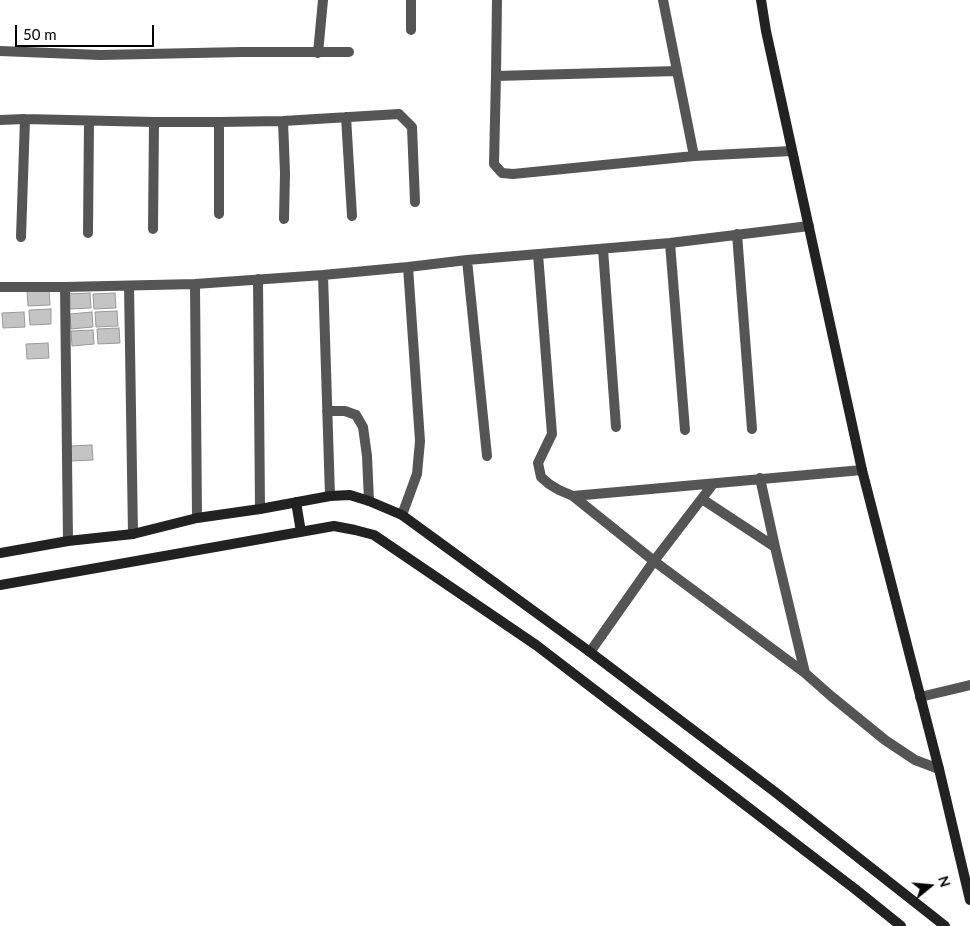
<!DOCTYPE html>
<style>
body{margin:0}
#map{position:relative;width:970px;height:926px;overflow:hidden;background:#fff;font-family:Lato,sans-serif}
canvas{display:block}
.north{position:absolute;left:905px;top:861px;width:50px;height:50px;-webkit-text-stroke:4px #fff;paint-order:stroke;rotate:73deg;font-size:14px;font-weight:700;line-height:20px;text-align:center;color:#000}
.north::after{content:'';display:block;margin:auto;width:18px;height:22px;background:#000;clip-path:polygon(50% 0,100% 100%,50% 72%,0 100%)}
.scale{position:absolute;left:15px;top:25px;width:139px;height:22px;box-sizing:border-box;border:2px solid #000;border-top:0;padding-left:6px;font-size:15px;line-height:18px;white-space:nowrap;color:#000;-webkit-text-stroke:4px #fff;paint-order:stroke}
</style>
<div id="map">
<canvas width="970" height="926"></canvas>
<div class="north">N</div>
<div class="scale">50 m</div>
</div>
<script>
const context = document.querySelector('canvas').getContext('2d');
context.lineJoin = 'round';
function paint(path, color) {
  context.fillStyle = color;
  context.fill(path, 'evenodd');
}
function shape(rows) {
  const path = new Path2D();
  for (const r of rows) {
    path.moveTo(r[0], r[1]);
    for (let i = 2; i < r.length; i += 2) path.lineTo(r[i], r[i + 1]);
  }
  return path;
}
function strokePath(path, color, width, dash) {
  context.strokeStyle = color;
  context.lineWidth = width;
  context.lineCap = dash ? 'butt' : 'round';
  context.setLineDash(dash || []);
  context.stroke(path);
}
const building = shape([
 [49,290,50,305,28,306,27,291,49,290],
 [90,293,91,308,69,309,68,294,90,293],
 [115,293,116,308,94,309,93,294,115,293],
 [51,309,51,324,30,325,29,310,51,309],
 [117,311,118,326,96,327,95,312,117,311],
 [24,312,25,327,3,328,2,313,24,312],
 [92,312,93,327,71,329,70,314,92,312],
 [119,328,120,343,98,344,97,329,119,328],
 [93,330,94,344,72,346,71,331,93,330],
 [48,343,49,358,27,359,26,344,48,343],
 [92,445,93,460,71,461,70,446,92,445]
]);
paint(building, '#c4c4c4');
strokePath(building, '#999', 1);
strokePath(shape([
 [497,0,496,76,494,164,502,173,513,174,694,156,792,151],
 [663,0,694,156],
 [411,30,411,0],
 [0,51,100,55,242,52,349,52],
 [318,53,323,0],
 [496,76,677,71],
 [346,117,352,216],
 [0,120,25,119,154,122,219,122,283,121,399,114,412,127,415,202],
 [283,121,285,173,284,219],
 [219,122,219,214],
 [153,229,154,122],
 [88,233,89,121],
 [737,234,752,429],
 [21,237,25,119],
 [670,243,685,430],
 [603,249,616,427],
 [538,254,552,434,538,463,541,477,549,484,559,490,573,496,862,470],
 [467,260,487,456],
 [323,275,330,496],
 [258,279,260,509],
 [195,284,197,518],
 [129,286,133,534],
 [0,287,65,287,195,284,323,275,408,267,467,260,670,243,809,226],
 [65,287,68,541],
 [327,411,345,411,356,415,363,427,367,456,369,501],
 [760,478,775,547,805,673],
 [573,496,654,561,805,673,831,696,885,740,915,760,939,769],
 [702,499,775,547],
 [402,515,417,474,420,441,408,267],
 [590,652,654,561,713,484],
 [920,697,970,685]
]), '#555', 10);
strokePath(shape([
 [761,0,766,31,862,470,939,769,970,900],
 [296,502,301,532],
 [0,553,68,541,133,534,197,518,260,509,330,496,350,495,369,501,402,515,590,652,775,792,945,926],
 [0,585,334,526,355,530,374,535,536,645,855,889,901,926]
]), '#222', 10);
</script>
